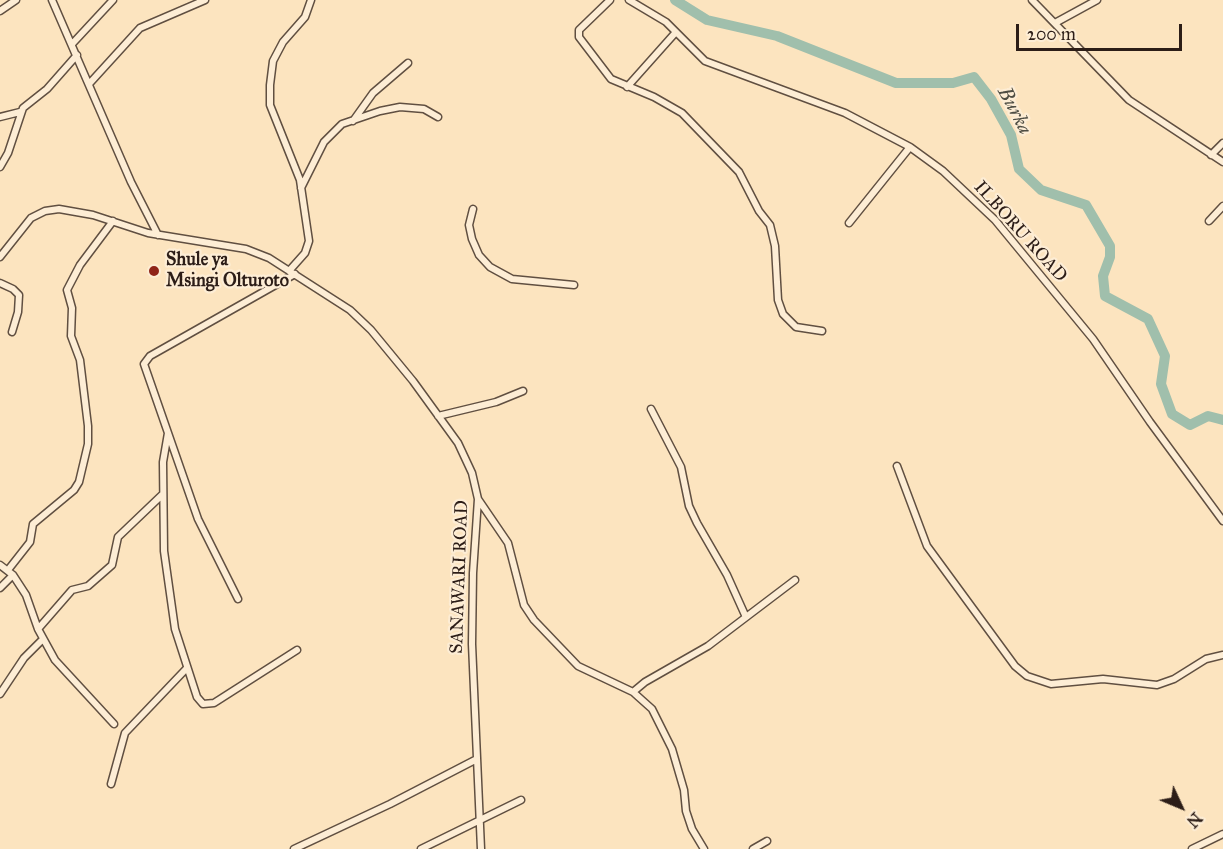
<!DOCTYPE html>
<style>
body{margin:0}
#map{position:relative;width:1223px;height:849px;overflow:hidden;background:#fce4bf;font-family:"IM FELL Great Primer",serif}
canvas{display:block}
.north{position:absolute;left:1151px;top:777px;width:60px;height:60px;-webkit-text-stroke:4px #fdedd5;paint-order:stroke;rotate:134deg;font-size:16px;font-weight:700;line-height:24px;text-align:center;color:#2c1d17}
.north::after{content:'';display:block;margin:auto;width:21px;height:27px;background:#2c1d17;clip-path:polygon(50% 0,100% 100%,50% 72%,0 100%)}
.scale{position:absolute;left:1016px;top:24px;width:166px;height:27px;box-sizing:border-box;border:3px solid #2c1d17;border-top:0;padding-left:8px;font-size:18px;line-height:21px;white-space:nowrap;color:#2c1d17;-webkit-text-stroke:4px #fdedd5;paint-order:stroke}
</style>
<div id="map">
<canvas width="1223" height="849"></canvas>
<div class="north">N</div>
<div class="scale">200 m</div>
</div>
<script>
const context = document.querySelector('canvas').getContext('2d');
context.lineJoin = 'round';
function shape(rows) {
  const path = new Path2D();
  for (const r of rows) {
    path.moveTo(r[0], r[1]);
    for (let i = 2; i < r.length; i += 2) path.lineTo(r[i], r[i + 1]);
  }
  return path;
}
function strokePath(path, color, width, dash) {
  context.strokeStyle = color;
  context.lineWidth = width;
  context.lineCap = dash ? 'butt' : 'round';
  context.setLineDash(dash || []);
  context.stroke(path);
}
function label(font, color, halo, rows, align = 'center') {
  context.font = font + ' "IM FELL Great Primer",serif';
  context.lineWidth = 4.5;
  context.setLineDash([]);
  context.textBaseline = 'middle';
  context.strokeStyle = halo;
  context.fillStyle = color;
  for (const [text, x, y, turn = 0] of rows) {
    context.save();
    context.translate(x, y);
    context.rotate((+turn || 0) * Math.PI / 180);
    context.textAlign = isNaN(turn) ? turn : align;
    if (halo) context.strokeText(text, 0, 0);
    context.fillText(text, 0, 0);
    context.restore();
  }
}
strokePath(shape([
 [675,0,707,20,777,36,896,83,953,83,974,77,991,99,1011,135,1019,169,1041,190,1086,205,1110,246,1110,257,1103,276,1105,296,1148,319,1165,356,1161,384,1172,414,1190,425,1208,416,1223,420]
]), '#a0bfac', 10);
const minor = shape([
 [52,0,131,182,158,235],
 [610,0,579,30,579,37,611,79,654,97,682,113,739,172,759,211,770,225,775,246,778,300,783,314,796,327,822,331],
 [629,0,666,22,705,61,845,113,910,147,943,171,995,220,1093,339,1150,422,1223,521],
 [1032,0,1129,100,1223,162],
 [0,11,16,0],
 [1055,23,1097,0],
 [73,43,113,0],
 [89,84,140,28,205,0],
 [627,87,676,32],
 [0,117,20,112],
 [353,121,373,93,408,63],
 [1211,155,1223,143],
 [0,167,8,153,23,108,47,89,77,55],
 [301,188,324,142,342,124,380,111,400,107,424,109,438,117],
 [473,209,469,225,472,239,479,255,490,267,512,279,574,285],
 [1209,221,1223,206],
 [849,223,910,147],
 [0,257,31,218,45,211,59,209,93,215,148,233,246,249,269,258,350,310,371,330,413,381,458,443,472,473,478,499,473,573,472,644,481,849],
 [289,271,305,253,309,241,300,180,270,105,270,85,273,61,283,42,305,17,311,0],
 [0,283,13,289,19,295,18,312,12,332],
 [651,409,681,467,689,506,697,523,727,575,745,615],
 [438,416,496,402,523,391],
 [168,433,163,462,164,551,175,629,197,697,203,704,214,703,297,650],
 [897,466,927,546,1015,666,1027,676,1051,684,1103,679,1157,685,1174,679,1206,659,1223,655],
 [478,499,508,543,524,605,534,620,578,666,633,692,652,709,672,749,684,790,686,811,692,829,704,849],
 [0,565,13,575,26,595,38,629,55,660,114,724],
 [8,570,30,542,33,524,74,490,79,482,88,444,88,426,80,360,71,336,72,308,67,290,80,265,113,221],
 [0,588,13,575],
 [238,599,198,519,144,364,150,356,295,274],
 [38,629,72,590,88,586,112,565,118,537,163,494],
 [633,692,645,682,708,646,795,580],
 [0,694,24,658,43,639],
 [111,784,125,733,186,669],
 [294,849,390,804,475,760],
 [421,849,521,800],
 [753,849,767,841],
 [1192,849,1223,834]
]);
strokePath(minor, '#604f41', 9);
strokePath(minor, '#fdedd5', 6);
for (const [x, y, r, color] of [
 [154,271,6,"#8f2418"]
]) {
  const dot = new Path2D();
  dot.arc(x, y, r, 0, 2 * Math.PI);
  context.fillStyle = color;
  context.fill(dot);
  strokePath(dot, '#fdedd5', 2);
}
label('18px', '#2c1d17', '#fdedd5', [
 ["ILBORU ROAD",1020,232,48],
 ["SANAWARI ROAD",460,577,-88]
]);
label('bold 18px', '#2c1d17', '#fdedd5', [
 ["Shule ya",166,261],
 ["Msingi Olturoto",166,282]
], 'left');
label('italic 20px', '#4f4e44', '#fdedd5', [
 ["Burka",1014,111,62]
]);
</script>
